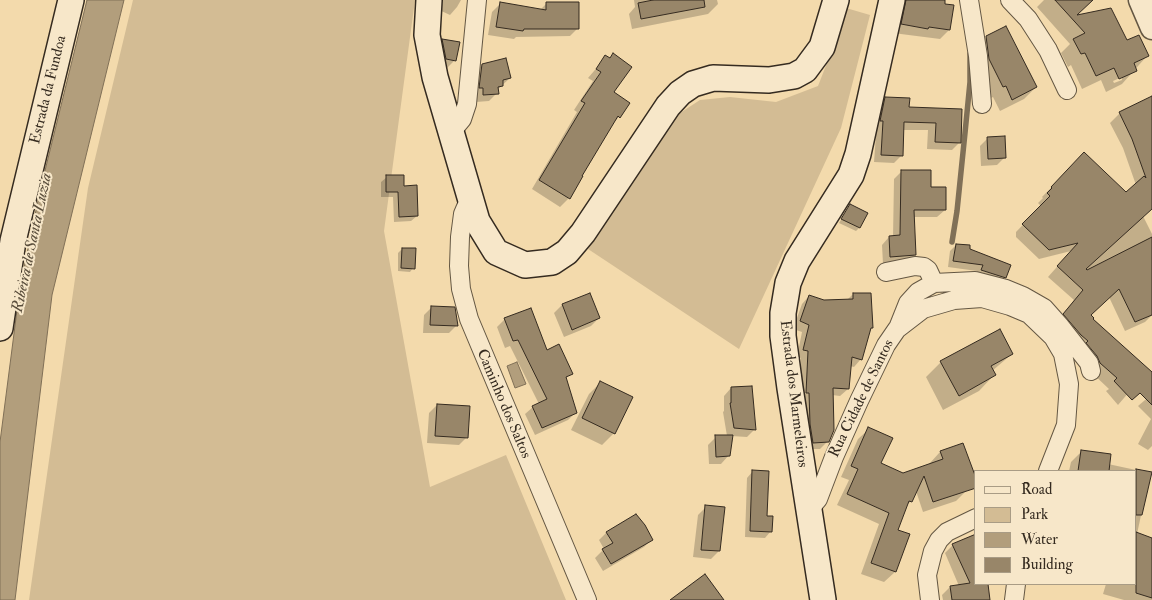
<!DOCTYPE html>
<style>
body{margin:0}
#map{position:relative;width:1152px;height:600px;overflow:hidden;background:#f3daac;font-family:"IM FELL Double Pica",serif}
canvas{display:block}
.legend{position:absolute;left:974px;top:470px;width:162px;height:115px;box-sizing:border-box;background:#f7e7c9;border:1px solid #a99c85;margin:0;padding:6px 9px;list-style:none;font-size:15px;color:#352b20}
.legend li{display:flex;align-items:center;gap:10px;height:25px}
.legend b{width:25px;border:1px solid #a99c85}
</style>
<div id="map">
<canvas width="1152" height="600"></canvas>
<ul class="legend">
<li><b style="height:6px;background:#f7e7c9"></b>Road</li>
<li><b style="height:14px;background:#d3bc94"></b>Park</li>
<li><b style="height:14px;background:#b29e7c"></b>Water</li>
<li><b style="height:14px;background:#988669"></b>Building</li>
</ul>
</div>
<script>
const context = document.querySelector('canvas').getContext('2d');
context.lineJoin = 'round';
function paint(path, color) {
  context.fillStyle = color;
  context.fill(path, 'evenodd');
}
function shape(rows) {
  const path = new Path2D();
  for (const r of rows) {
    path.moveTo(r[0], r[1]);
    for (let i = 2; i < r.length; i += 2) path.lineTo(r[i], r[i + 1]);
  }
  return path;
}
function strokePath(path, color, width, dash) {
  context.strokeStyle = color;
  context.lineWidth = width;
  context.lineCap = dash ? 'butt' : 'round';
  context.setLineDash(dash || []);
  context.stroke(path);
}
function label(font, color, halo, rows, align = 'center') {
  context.font = font + ' "IM FELL Double Pica",serif';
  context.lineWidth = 4;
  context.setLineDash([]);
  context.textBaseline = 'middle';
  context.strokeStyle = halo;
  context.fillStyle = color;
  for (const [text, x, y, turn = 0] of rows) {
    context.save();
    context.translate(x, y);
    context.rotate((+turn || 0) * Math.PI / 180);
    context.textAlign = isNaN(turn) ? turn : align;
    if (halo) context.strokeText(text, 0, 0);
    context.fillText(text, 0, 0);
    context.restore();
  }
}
paint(shape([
 [133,0,415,0,384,231,430,487,506,455,566,600,29,600,88,188],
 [846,8,870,15,841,128,739,349,588,249,674,117,700,100,730,97,776,102,818,86,843,22]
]), '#d3bc94');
const water = shape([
 [87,0,124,0,52,295,15,600,0,600,0,442,20,287,40,191,87,0],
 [517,362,526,384,515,388,507,366,517,362]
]);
paint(water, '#b29e7c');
strokePath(water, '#807057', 1);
paint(shape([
 [442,0,461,0,457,7,450,15,437,9],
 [634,0,717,0,718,4,708,14,632,29,629,14,635,7],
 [894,0,944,0,949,30,940,39,893,33],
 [1044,0,1092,0,1074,16,1127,41,1147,56,1122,84,1106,92,1101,80,1082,89,1071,65,1068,67,1061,53,1070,44,1037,7],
 [1122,77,1122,80,1114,83,1113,81],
 [547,3,578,28,570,36,516,37,514,39,488,35,492,12,500,4,540,10],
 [986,37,1036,87,1024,99,1000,111,993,97,991,98,977,72,974,49],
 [443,40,455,60,447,68,439,67,435,48],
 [606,57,612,93,619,117,611,125,569,198,560,207,532,189,577,112,574,110,593,81,588,78],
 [482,65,510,78,497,90,497,93,489,101,476,102,474,74],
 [886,99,908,108,961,111,960,142,952,150,927,149,928,130,903,130,902,155,894,163,874,162,878,107],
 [1152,107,1152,208,1143,216,1152,234,1152,315,1145,322,1125,331,1109,297,1090,316,1148,370,1118,405,1106,391,1109,389,1091,372,1055,324,1074,300,1048,277,1071,251,1039,259,1016,237,1016,232,1041,206,1038,203,1043,198,1042,197,1084,154,1126,194,1136,185,1123,148,1110,123,1120,113],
 [988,138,1005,157,997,165,981,166,980,146],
 [902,171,930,188,945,210,937,217,913,217,915,255,907,263,883,264,882,245,889,237,893,237,894,179],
 [387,177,403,187,417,216,411,221,394,222,393,197,381,197,381,182],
 [850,206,866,214,859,228,856,231,839,223],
 [956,245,968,250,1005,277,998,284,975,277,977,271,948,267,950,251],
 [402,249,413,268,410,272,398,271,398,253],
 [589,294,599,318,591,326,564,337,554,313,562,305],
 [853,294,872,328,869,330,861,359,854,367,850,366,848,389,840,396,832,395,828,441,820,449,806,449,799,400,801,358,797,357,802,332,793,329,802,304,809,296,824,301,847,300],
 [432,307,457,325,449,333,423,333,424,315],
 [505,319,571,373,565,379,575,413,568,420,535,435,525,414,533,407,539,404,510,346,505,348,497,327],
 [1012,354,992,371,994,375,979,391,943,410,926,377,941,362],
 [601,382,614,433,602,445,571,430,589,394],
 [731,388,755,429,747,437,731,436,729,455,721,464,709,464,708,445,716,437,727,436,723,412,724,411,724,396],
 [1152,394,1152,446,1148,450,1138,444,1151,419,1138,406],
 [437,405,467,437,459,445,427,443,429,413],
 [869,429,880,464,903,474,931,465,930,463,940,452,967,490,956,501,923,512,916,491,910,502,905,507,897,531,908,535,895,572,884,582,861,574,879,524,837,505,849,480,841,477,858,439],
 [1081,452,1108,464,1150,473,1137,534,1152,539,1152,600,1124,600,1103,594,1106,584,1136,584,1136,471,1069,471,1071,462],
 [753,471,771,531,765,538,745,537,747,478],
 [706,507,719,551,711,559,693,557,698,515],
 [606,533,652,539,644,547,603,571,595,558,604,549,599,540],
 [953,545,976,584,986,584,988,600,943,600,942,595,950,587,959,586,945,553]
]), '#0003');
strokePath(shape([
 [952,242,957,211,965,133,970,82,970,54]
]), '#807057', 5.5);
const building = shape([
 [653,0,704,0,705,7,641,19,638,3,653,0],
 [906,0,945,0,945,4,954,5,950,30,929,27,928,29,901,24,906,0],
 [1055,0,1093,0,1077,15,1111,8,1127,40,1139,35,1149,56,1134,63,1137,71,1119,79,1114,68,1096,76,1085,53,1081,54,1073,39,1085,33,1055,0],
 [500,2,546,10,546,2,579,2,579,29,524,29,523,31,496,27,500,2],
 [1006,26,1037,87,1012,100,1006,86,1003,87,989,59,986,36,1006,26],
 [442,39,460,42,456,61,446,59,442,39],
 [613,53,632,67,614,92,630,103,620,118,618,116,582,176,583,176,570,199,539,180,585,103,581,101,601,72,596,69,605,55,610,58,613,53],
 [506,58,511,78,503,80,503,86,498,87,499,94,483,95,483,88,479,88,482,64,506,58],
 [1152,96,1152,209,1086,269,1087,270,1152,237,1152,315,1135,322,1119,289,1091,315,1094,318,1093,319,1152,372,1152,405,1140,393,1132,400,1114,381,1117,378,1100,363,1097,356,1086,343,1088,341,1081,335,1063,314,1083,290,1057,266,1078,243,1049,250,1022,224,1050,196,1047,193,1052,188,1051,187,1084,152,1126,192,1144,176,1146,178,1132,139,1119,112,1152,96],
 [885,97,910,98,909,107,962,109,961,143,935,142,936,123,904,122,903,156,881,155,883,121,880,121,885,97],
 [1005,136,1006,158,988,159,987,137,1005,136],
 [901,170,931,170,931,187,946,187,946,210,914,210,916,255,890,257,889,236,900,235,901,170],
 [386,175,404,175,404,186,417,185,418,216,399,217,398,192,386,192,386,175],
 [850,204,868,213,860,228,841,219,850,204],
 [956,244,970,245,970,249,1011,265,1006,278,981,270,983,265,953,261,956,244],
 [402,248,416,248,415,269,401,268,402,248],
 [590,293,600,318,572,330,562,304,590,293],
 [853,293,871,293,873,328,871,328,862,360,852,357,849,389,833,388,834,430,829,442,813,443,810,424,809,393,806,393,808,351,803,350,809,325,800,321,809,295,824,300,853,299,853,293],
 [431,306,455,307,458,326,430,325,431,306],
 [531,308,547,350,559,344,573,374,566,377,577,413,542,428,532,406,547,399,518,340,513,341,504,318,531,308],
 [1000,329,1013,354,991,366,996,375,959,396,940,361,1000,329],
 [600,381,633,397,615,434,582,418,600,381],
 [752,386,756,430,734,428,730,403,731,403,731,387,752,386],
 [437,404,470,406,468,438,435,436,437,404],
 [868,427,893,438,881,463,903,473,943,459,940,451,963,443,976,478,976,488,933,502,924,476,912,502,909,501,898,530,910,534,896,572,871,563,889,513,847,494,858,469,851,466,868,427],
 [715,435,733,435,730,456,716,457,715,435],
 [1081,450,1111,454,1109,471,1078,471,1081,450],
 [1136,469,1152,472,1142,515,1136,515,1136,469],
 [752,470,769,471,767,516,773,516,772,532,750,531,752,470],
 [705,505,725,507,720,551,701,550,705,505],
 [636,514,645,525,653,540,611,564,602,549,613,543,606,532,636,514],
 [1136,532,1152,538,1152,598,1136,593,1136,532],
 [976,534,976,584,988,584,990,600,952,600,950,586,970,583,952,544,976,534],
 [705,574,724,600,670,600,705,574]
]);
paint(building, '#988669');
strokePath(building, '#352b20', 1);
const minor = shape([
 [969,0,978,56,982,104],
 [1010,0,1028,19,1048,50,1067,90],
 [452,131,462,119,467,104,477,0],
 [472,203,466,207,463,214,460,237,459,266,461,289,469,319,587,600],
 [886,272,915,266,924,267,928,270,934,283,975,281,1006,289,1023,296,1044,308,1060,326,1089,363,1091,371],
 [898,328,908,303,918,292,934,283],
 [808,511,818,499,834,457,859,401,886,345,897,329,923,309,954,300,982,298,1010,306,1029,314,1053,337,1063,354,1069,384,1066,425,1048,471],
 [930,600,927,575,933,551,939,540,947,532,976,518],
 [1014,600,1016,584]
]);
const tertiary = shape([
 [1140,0,1152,28]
]);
const secondary = shape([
 [429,0,427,35,435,77,477,221,496,252,525,265,552,262,567,252,583,233,668,106,680,93,693,84,713,78,769,80,794,76,805,70,822,47,836,0],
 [0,328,13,241,71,0],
 [823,600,790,388,783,336,783,313,788,283,797,261,851,175,858,154,892,0]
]);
strokePath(minor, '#645743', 20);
strokePath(tertiary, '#645743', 25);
strokePath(secondary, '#352b20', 28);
strokePath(minor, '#f7e7c9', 18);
strokePath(tertiary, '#f7e7c9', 22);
strokePath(secondary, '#f7e7c9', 25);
label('15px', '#352b20', '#f7e7c9', [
 ["Estrada da Fundoa",49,90,-76],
 ["Estrada dos Marmeleiros",793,394,83],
 ["Rua Cidade de Santos",862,399,-64],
 ["Caminho dos Saltos",503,404,67]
]);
label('italic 16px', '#5a4e3c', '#f7e7c9', [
 ["Ribeira de Santa Luzia",33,243,-78]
]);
</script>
